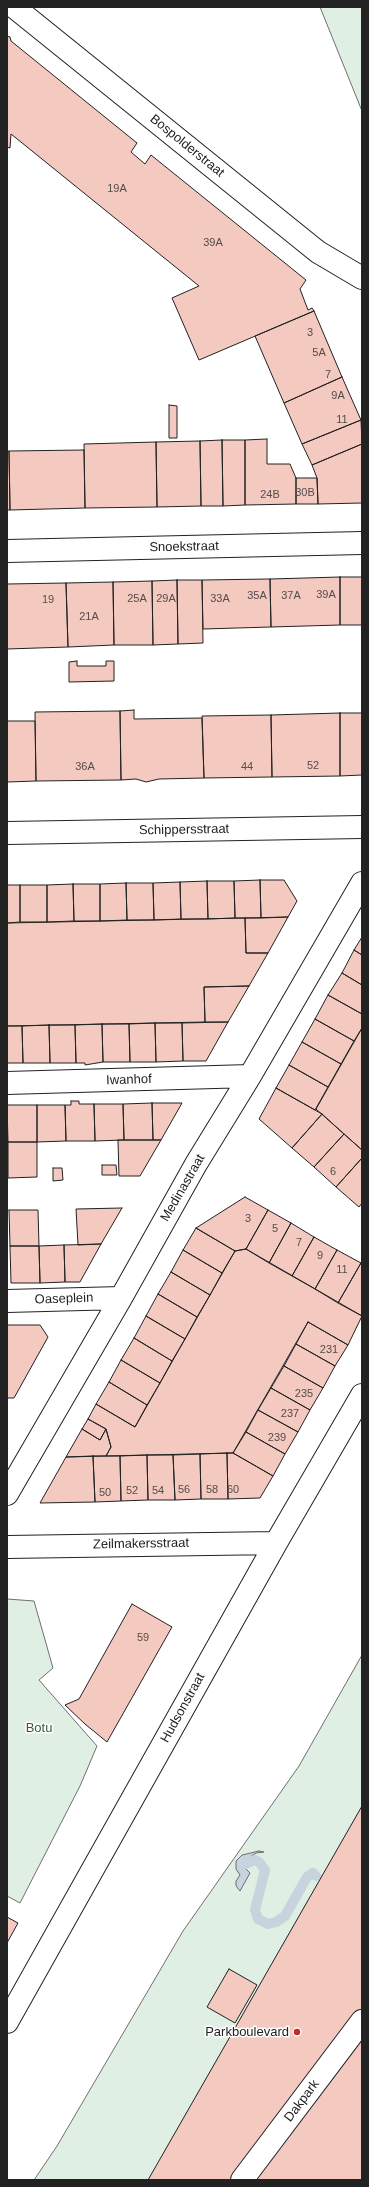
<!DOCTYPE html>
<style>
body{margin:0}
#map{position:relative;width:369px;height:2187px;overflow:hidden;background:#fff;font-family:Arial,sans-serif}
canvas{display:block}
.frame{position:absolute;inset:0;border:8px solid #222;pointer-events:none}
</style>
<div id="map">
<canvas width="369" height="2187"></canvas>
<div class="frame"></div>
</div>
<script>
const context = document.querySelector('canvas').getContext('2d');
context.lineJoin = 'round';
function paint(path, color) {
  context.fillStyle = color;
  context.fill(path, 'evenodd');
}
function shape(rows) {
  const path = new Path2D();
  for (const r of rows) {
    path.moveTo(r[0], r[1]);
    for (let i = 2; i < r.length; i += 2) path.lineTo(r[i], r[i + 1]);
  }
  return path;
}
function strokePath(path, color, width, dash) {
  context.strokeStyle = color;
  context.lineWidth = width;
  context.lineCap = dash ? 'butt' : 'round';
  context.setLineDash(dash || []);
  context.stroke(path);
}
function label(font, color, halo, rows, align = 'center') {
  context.font = font + ' Arial,sans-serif';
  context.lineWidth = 3;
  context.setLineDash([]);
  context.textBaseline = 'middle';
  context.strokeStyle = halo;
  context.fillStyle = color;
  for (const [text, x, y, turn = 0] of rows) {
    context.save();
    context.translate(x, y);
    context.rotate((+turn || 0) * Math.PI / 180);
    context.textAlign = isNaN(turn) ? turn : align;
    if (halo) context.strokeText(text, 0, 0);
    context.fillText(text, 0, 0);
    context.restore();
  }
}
const green = shape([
 [320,7,362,7,362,111,320,7],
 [7,1599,34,1601,53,1668,39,1680,97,1746,80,1786,20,1903,7,1896,7,1599],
 [362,1655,362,2007,227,2180,34,2180,57,2146,183,1931,299,1766,362,1655]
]);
paint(green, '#e0efe3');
strokePath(green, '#6f6f6f', 1);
const water = shape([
 [259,1851,264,1852,256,1853,246,1860,245,1868,250,1873,240,1891,236,1886,236,1881,240,1875,236,1869,236,1861,242,1855,259,1851]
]);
paint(water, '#c7d3dd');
strokePath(water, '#6f6f6f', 1);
strokePath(shape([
 [245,1864,255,1860,259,1862,265,1870,255,1910,258,1919,268,1924,276,1922,285,1916,307,1877,313,1873,316,1876]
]), '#c7d3dd', 10);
const building = shape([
 [7,36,10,37,11,41,137,143,131,152,145,164,151,155,306,280,300,289,308,310,312,308,314,311,199,360,172,298,199,286,11,134,10,148,7,147,7,36],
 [314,311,342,377,284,403,255,336,314,311],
 [342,377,361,420,302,444,284,403,342,377],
 [169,405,177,406,177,438,169,438,169,405],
 [361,420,362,444,312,465,302,444,361,420],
 [267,439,267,464,290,464,296,478,296,504,245,505,245,440,267,439],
 [222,440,245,440,245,505,223,506,222,440],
 [222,440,223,506,201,506,200,441,222,440],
 [200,441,201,506,157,507,156,442,200,441],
 [156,442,157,507,85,508,84,444,156,442],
 [362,444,362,503,318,504,317,478,312,465,362,444],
 [84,450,85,508,10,510,9,451,84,450],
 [7,451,9,451,10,510,7,510,7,451],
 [296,478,317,478,318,504,296,504,296,478],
 [340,577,340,625,271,627,270,579,340,577],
 [340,577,362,577,362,625,340,625,340,577],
 [270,579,271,627,203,629,202,580,270,579],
 [177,580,178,644,153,645,152,581,177,580],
 [177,580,202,580,203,643,178,644,177,580],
 [152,581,153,645,114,645,113,582,152,581],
 [113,582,114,645,68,647,66,583,113,582],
 [66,583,68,647,7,649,7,584,66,583],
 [77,661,77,666,106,666,106,661,114,661,114,681,69,682,69,662,77,661],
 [134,710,134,719,202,718,204,778,159,779,146,782,136,779,121,780,120,711,134,710],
 [120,711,121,780,36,781,35,712,120,711],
 [340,713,340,776,272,777,271,715,340,713],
 [340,713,362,713,362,775,340,776,340,713],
 [271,715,272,777,204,778,202,716,271,715],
 [7,721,35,721,36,781,7,782,7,721],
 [260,880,284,880,297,901,288,917,261,918,260,880],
 [260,880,261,918,235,918,234,881,260,880],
 [207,881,208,919,181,919,180,882,207,881],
 [207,881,234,881,235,918,208,919,207,881],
 [180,882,181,919,154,920,153,883,180,882],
 [126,883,127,920,100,921,100,884,126,883],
 [126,883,153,883,154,920,127,920,126,883],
 [73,884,74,921,47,922,47,885,73,884],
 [73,884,100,884,100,921,74,921,73,884],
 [7,885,20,885,20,922,7,923,7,885],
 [20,885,47,885,47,922,20,922,20,885],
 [288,917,268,953,246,953,245,918,288,917],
 [245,918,246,953,268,953,249,986,204,987,205,1022,7,1026,7,923,245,918],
 [362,937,362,955,354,950,362,937],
 [354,950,362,955,362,985,342,973,354,950],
 [342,973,362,985,362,1014,328,995,342,973],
 [249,986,228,1022,205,1022,204,987,249,986],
 [328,995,362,1014,362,1028,354,1041,315,1019,328,995],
 [315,1019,354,1041,341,1064,302,1042,315,1019],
 [228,1022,206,1061,183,1061,182,1023,228,1022],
 [155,1023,182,1023,183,1061,156,1062,155,1023],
 [155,1023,156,1062,130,1062,129,1024,155,1023],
 [102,1024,129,1024,130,1062,103,1062,102,1024],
 [102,1024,103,1062,85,1065,85,1063,76,1063,75,1025,102,1024],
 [49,1025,50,1063,23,1063,22,1026,49,1025],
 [49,1025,75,1025,76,1063,50,1063,49,1025],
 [7,1026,22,1026,23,1063,7,1063,7,1026],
 [362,1028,362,1150,316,1109,362,1028],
 [302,1042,341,1064,328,1087,289,1065,302,1042],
 [289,1065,328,1087,315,1110,276,1088,289,1065],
 [276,1088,322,1114,292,1148,259,1119,276,1088],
 [71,1101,79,1101,79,1104,94,1104,95,1141,66,1141,65,1105,71,1105,71,1101],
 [152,1103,182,1103,161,1140,153,1140,152,1103],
 [152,1103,153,1140,124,1140,123,1104,152,1103],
 [94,1104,123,1104,124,1140,95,1141,94,1104],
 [7,1105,37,1105,37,1142,8,1142,7,1105],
 [37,1105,65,1105,66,1141,37,1142,37,1105],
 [322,1114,344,1134,314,1167,292,1148,322,1114],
 [344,1134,362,1150,362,1158,336,1187,314,1167,344,1134],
 [118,1140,161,1140,140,1176,119,1176,118,1140],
 [8,1142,37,1142,37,1177,8,1178,8,1142],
 [362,1158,362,1203,359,1207,336,1187,362,1158],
 [102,1165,116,1165,117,1175,102,1175,102,1165],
 [53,1168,62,1168,63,1180,53,1181,53,1168],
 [245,1197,268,1210,246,1249,235,1251,196,1228,245,1197],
 [122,1208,101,1244,78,1245,76,1209,122,1208],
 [9,1210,38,1210,39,1246,10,1246,9,1210],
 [268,1210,291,1223,269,1263,246,1249,268,1210],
 [291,1223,314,1237,292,1276,269,1263,291,1223],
 [196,1228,235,1251,222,1273,183,1250,196,1228],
 [314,1237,337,1250,315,1289,292,1276,314,1237],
 [101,1244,80,1282,65,1282,64,1245,101,1244],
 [64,1245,65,1282,40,1283,39,1246,64,1245],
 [10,1246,39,1246,40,1283,11,1283,10,1246],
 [246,1249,362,1316,348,1345,308,1322,233,1453,106,1456,111,1447,106,1429,88,1419,96,1404,135,1427,235,1251,246,1249],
 [183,1250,222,1273,210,1295,171,1272,183,1250],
 [337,1250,361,1263,338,1303,315,1289,337,1250],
 [361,1263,362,1264,362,1316,338,1303,361,1263],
 [171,1272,210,1295,197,1317,158,1294,171,1272],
 [158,1294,197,1317,185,1339,146,1316,158,1294],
 [146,1316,185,1339,172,1361,134,1338,146,1316],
 [308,1322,348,1345,335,1366,296,1344,308,1322],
 [7,1325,40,1325,48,1337,14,1398,7,1398,7,1325],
 [134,1338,172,1361,160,1383,121,1360,134,1338],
 [296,1344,335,1366,323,1388,284,1366,296,1344],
 [121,1360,160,1383,147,1405,109,1382,121,1360],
 [284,1366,323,1388,310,1410,271,1388,284,1366],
 [109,1382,147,1405,135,1427,96,1404,109,1382],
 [271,1388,310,1410,298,1432,258,1410,271,1388],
 [258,1410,298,1432,285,1454,246,1432,258,1410],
 [88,1419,106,1429,100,1440,82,1429,88,1419],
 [82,1429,100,1440,106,1429,111,1447,106,1456,66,1457,82,1429],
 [246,1432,285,1454,273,1476,233,1453,246,1432],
 [227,1453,233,1453,273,1476,260,1498,228,1499,227,1453],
 [227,1453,228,1499,201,1499,200,1454,227,1453],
 [200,1454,201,1499,175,1500,173,1455,200,1454],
 [147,1455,173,1455,175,1500,148,1500,147,1455],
 [147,1455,148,1500,121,1501,120,1456,147,1455],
 [93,1456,95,1502,40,1503,66,1457,93,1456],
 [93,1456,120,1456,121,1501,95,1502,93,1456],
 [132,1604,172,1627,107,1742,85,1724,65,1705,79,1699,132,1604],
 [362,1806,362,2180,148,2180,362,1806],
 [7,1917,18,1923,7,1943,7,1917],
 [229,1969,257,1985,235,2023,207,2007,229,1969]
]);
paint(building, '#f3c9c0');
strokePath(building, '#222', 1);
const minor = shape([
 [14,7,318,252,362,278],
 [7,551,362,543],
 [7,833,362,827],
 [7,1083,250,1076],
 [7,1301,121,1298],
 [7,1494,121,1298,196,1164,250,1076,362,883],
 [7,1547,276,1543],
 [7,2022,276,1543,362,1395],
 [242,2180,362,2021]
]);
strokePath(minor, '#222', 24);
strokePath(minor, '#fff', 22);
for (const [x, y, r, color] of [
 [297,2032,4,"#c62828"]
]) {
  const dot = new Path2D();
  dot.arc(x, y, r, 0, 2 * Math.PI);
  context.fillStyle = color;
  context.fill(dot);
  strokePath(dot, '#fff', 1.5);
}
label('11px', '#564c4a', null, [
 ["19A",117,189],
 ["39A",213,243],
 ["3",310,333],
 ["5A",319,353],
 ["7",328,375],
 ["9A",338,396],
 ["11",342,420],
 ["30B",305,493],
 ["24B",270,495],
 ["39A",326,595],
 ["35A",257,596],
 ["37A",291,596],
 ["25A",137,599],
 ["29A",166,599],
 ["33A",220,599],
 ["19",48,600],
 ["21A",89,617],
 ["52",313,766],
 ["36A",85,767],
 ["44",247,767],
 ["6",333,1172],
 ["3",248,1219],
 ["5",275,1229],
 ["7",299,1243],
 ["9",320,1256],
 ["11",342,1270],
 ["231",329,1350],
 ["235",304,1394],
 ["237",290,1414],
 ["239",277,1438],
 ["56",184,1490],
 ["58",212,1490],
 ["60",233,1490],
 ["52",132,1491],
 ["54",158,1491],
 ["50",105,1493],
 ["59",143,1638]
]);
label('13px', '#222', '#fff', [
 ["Bospolderstraat",187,146,39],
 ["Snoekstraat",184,547,-1],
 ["Schippersstraat",184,830,-1],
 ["Iwanhof",129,1080,-2],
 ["Medinastraat",183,1188,-60],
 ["Oaseplein",64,1299,-2],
 ["Zeilmakersstraat",141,1544,-1],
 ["Hudsonstraat",183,1708,-61],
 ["Dakpark",302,2101,-53]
]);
label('13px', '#2f5e38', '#fff', [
 ["Botu",39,1728]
]);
label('13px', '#222', '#fff', [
 ["Parkboulevard",289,2032]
], 'right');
</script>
